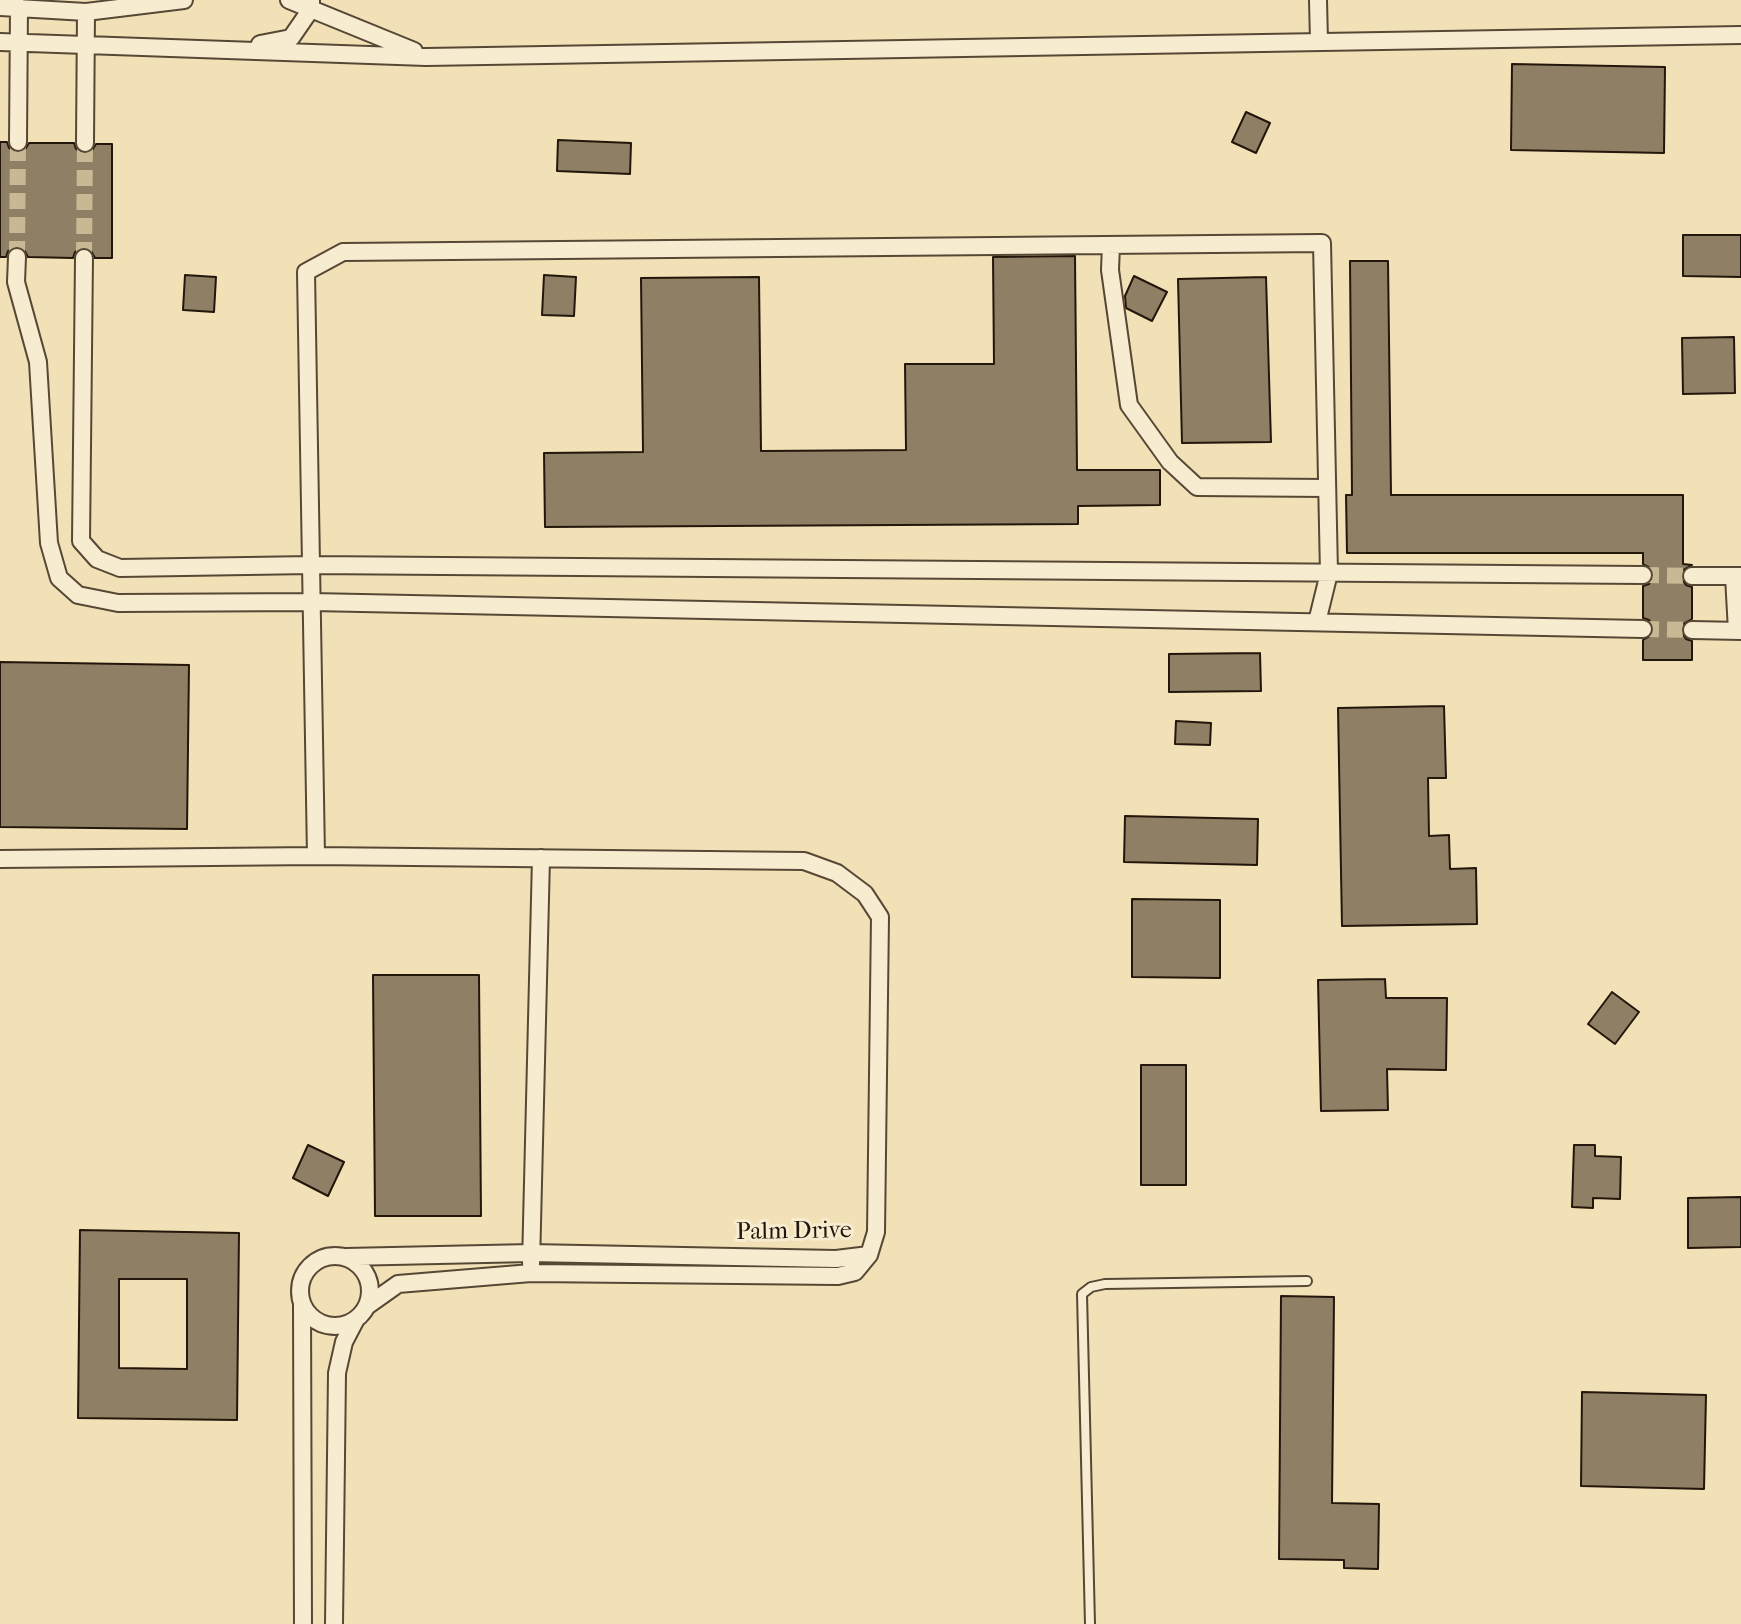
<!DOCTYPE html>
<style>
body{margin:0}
canvas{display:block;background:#f2e0b6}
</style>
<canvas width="1741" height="1624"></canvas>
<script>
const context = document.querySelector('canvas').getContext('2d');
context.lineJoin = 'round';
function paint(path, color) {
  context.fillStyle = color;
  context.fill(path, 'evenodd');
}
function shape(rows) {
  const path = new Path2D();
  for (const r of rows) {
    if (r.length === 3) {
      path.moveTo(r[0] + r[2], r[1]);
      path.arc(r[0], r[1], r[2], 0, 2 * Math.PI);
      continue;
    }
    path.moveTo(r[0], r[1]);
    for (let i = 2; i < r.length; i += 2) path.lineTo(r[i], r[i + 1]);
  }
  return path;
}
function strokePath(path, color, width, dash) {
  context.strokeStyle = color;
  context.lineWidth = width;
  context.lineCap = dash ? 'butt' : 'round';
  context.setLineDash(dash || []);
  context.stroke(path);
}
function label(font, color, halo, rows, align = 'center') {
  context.font = font + ' "IM FELL French Canon",serif';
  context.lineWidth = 6;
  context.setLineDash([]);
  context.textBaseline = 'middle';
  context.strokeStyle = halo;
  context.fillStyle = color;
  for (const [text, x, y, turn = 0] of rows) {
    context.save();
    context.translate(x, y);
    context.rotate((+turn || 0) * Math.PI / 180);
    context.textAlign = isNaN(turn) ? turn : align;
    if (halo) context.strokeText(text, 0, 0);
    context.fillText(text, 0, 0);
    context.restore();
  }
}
const building = shape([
 [1512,64,1665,67,1664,153,1511,150,1512,64],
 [1246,112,1270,123,1256,153,1232,142,1246,112],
 [558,140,631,143,630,174,557,171,558,140],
 [0,142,7,142,9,148,17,153,24,151,29,143,74,143,76,149,84,154,91,152,96,144,112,144,112,258,95,258,90,249,83,247,75,252,73,258,28,257,23,248,17,246,8,251,6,257,0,257,0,142],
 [1683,235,1741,235,1741,277,1683,276,1683,235],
 [1075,256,1077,470,1160,470,1160,505,1078,506,1078,524,545,527,544,453,643,452,641,278,759,277,761,451,906,450,905,364,994,364,993,257,1075,256],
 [1350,261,1388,261,1391,495,1683,495,1683,564,1692,565,1683,570,1681,577,1686,585,1692,587,1692,619,1683,624,1681,631,1686,639,1692,641,1692,660,1643,660,1643,640,1652,635,1654,628,1649,620,1643,618,1643,586,1649,584,1654,576,1652,569,1643,564,1643,553,1347,553,1346,495,1352,495,1350,261],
 [185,275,216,277,214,312,183,310,185,275],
 [544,275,576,277,574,316,542,315,544,275],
 [1134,276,1167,292,1152,321,1126,308,1125,296,1134,276],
 [1266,277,1271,442,1182,443,1178,279,1266,277],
 [1734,337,1735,393,1683,394,1682,338,1734,337],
 [1260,653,1261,691,1169,692,1169,654,1260,653],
 [0,662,189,665,187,829,0,827,0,662],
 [1444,706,1446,778,1428,778,1429,836,1449,835,1450,869,1476,868,1477,924,1342,926,1338,708,1444,706],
 [1176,721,1211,723,1210,745,1175,744,1176,721],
 [1125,816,1258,819,1257,865,1124,862,1125,816],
 [1132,899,1220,900,1220,978,1132,977,1132,899],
 [373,975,479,975,481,1216,375,1216,373,975],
 [1385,979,1386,998,1447,998,1446,1070,1387,1069,1388,1110,1321,1111,1318,980,1385,979],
 [1612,992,1639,1012,1615,1044,1588,1024,1612,992],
 [1141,1065,1186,1065,1186,1185,1141,1185,1141,1065],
 [308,1145,344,1162,328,1196,293,1178,308,1145],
 [1574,1145,1595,1145,1595,1156,1621,1157,1620,1199,1593,1198,1593,1208,1572,1207,1574,1145],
 [1741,1197,1741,1247,1688,1248,1688,1198,1741,1197],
 [80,1230,239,1233,237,1420,78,1418,80,1230],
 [119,1279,187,1279,187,1369,119,1368,119,1279],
 [1281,1296,1334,1297,1332,1503,1379,1504,1378,1569,1344,1568,1344,1560,1279,1559,1281,1296],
 [1582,1392,1706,1395,1704,1489,1581,1486,1582,1392]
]);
paint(building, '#8f7f64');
strokePath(building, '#23160b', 2);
strokePath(shape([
 [17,257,18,142],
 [84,258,85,143],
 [1643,575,1692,576],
 [1643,629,1692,630]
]), '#c9b894', 16, [16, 8]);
const lane = shape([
 [1090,1624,1082,1294,1091,1287,1105,1284,1307,1281]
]);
const street = shape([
 [289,0,414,51],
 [1318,0,1319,41],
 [0,7,86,12,184,0],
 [0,42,426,57,1741,35],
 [260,44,291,38,311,9,311,0],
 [18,142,19,7],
 [85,143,86,12],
 [1111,245,1110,270,1129,405,1170,462,1197,487,1327,488],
 [17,257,16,282,38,362,49,543,59,578,78,595,118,603,312,602,1643,629],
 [84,258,81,541,97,559,120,568,311,565,1643,575],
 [1692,576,1741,576],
 [1734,576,1737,631],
 [1692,630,1741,631],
 [316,856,804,861,837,873,865,894,880,917,876,1232,869,1255,855,1272,838,1276,531,1273,398,1284,367,1306],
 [0,859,316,856,306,272,343,252,1322,243,1329,573,1317,622],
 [335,1291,35],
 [346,1257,531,1253,836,1259,869,1255],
 [531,1264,541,858],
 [302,1304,303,1624],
 [334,1624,337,1373,344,1342,356,1319]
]);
strokePath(lane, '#574836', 12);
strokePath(street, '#574836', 20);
strokePath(lane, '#f7ebd0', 8);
strokePath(street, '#f7ebd0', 16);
label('24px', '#23160b', '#f7ebd0', [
 ["Palm Drive",794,1232,-1]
]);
</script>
